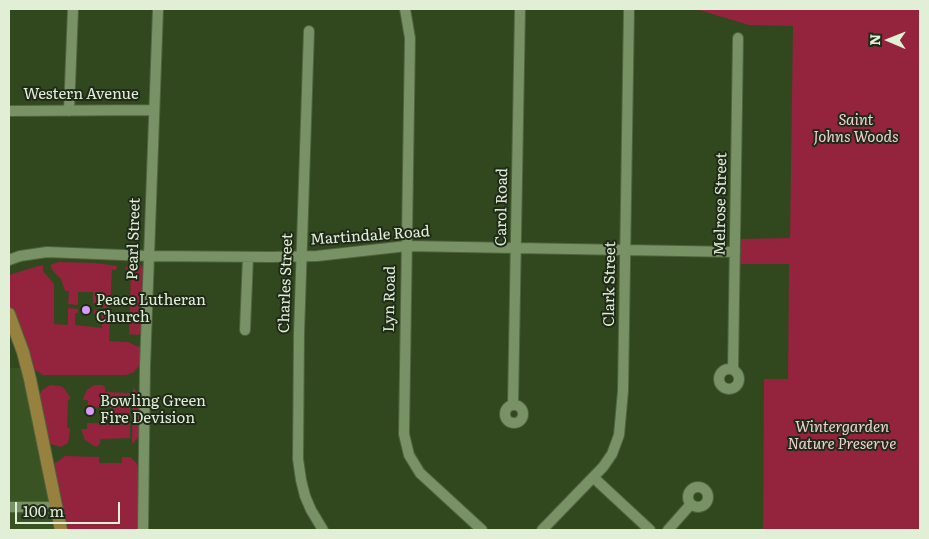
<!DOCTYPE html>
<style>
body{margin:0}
#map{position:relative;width:929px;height:539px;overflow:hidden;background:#31481e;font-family:Literata,serif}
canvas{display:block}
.frame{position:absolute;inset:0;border:10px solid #e1efd7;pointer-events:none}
.north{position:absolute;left:864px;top:15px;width:50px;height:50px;-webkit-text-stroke:4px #202a18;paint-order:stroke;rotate:271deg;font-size:14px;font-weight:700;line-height:20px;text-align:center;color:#e1efd7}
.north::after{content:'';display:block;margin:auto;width:18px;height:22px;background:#e1efd7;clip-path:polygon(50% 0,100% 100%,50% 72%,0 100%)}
.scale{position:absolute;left:15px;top:502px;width:105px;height:22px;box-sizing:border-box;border:2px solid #e1efd7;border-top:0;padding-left:6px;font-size:15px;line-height:18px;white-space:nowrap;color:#e1efd7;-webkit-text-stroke:4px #202a18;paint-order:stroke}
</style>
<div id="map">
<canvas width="929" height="539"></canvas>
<div class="frame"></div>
<div class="north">N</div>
<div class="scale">100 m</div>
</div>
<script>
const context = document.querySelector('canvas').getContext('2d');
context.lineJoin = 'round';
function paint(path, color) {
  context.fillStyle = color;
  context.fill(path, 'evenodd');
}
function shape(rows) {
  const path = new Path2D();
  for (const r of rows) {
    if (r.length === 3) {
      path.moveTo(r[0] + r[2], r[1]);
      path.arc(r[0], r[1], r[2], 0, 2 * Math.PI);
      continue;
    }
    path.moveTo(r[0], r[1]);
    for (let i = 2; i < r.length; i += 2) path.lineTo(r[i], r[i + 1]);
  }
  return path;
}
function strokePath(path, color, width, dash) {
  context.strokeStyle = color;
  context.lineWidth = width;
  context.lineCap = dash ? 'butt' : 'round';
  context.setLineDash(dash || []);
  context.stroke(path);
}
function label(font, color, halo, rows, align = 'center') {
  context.font = font + ' Literata,serif';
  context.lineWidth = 4;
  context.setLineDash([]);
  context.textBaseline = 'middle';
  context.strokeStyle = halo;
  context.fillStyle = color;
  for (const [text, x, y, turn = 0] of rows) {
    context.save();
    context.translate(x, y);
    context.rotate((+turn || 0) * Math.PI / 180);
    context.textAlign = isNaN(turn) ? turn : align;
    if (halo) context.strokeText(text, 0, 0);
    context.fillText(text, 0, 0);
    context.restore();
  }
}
paint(shape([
 [9,368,22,368,57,530,9,530]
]), '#395323');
paint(shape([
 [696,9,920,9,920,530,763,530,764,379,788,379,789,264,740,264,741,239,790,238,793,26,749,25],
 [59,262,96,263,117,266,116,270,112,270,110,309,100,307,99,303,93,303,93,292,78,292,78,305,68,304,69,291,65,291,61,279,53,271,50,265],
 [140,264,144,270,142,333,138,335,129,334,131,271,126,270,126,266,140,266],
 [38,266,43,266,43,271,54,284,54,324,68,325,68,308,78,309,78,313,75,313,75,325,102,328,102,314,94,314,94,310,110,312,109,341,128,342,141,348,141,363,134,372,126,375,43,375,32,368,22,336,9,306,9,275],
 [50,385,60,386,64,388,70,397,70,399,68,400,67,428,70,428,69,438,68,443,61,447,51,444,47,439,38,398,42,390],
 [94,385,102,385,105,387,105,392,130,393,130,415,125,415,122,412,121,415,113,415,113,408,88,407,88,400,83,400,84,396,87,390],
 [133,387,140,397,140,435,132,444],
 [113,418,130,418,130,438,100,439,100,444,96,447,85,440,81,429,87,429,87,423,112,423],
 [65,456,99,457,99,463,122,463,122,457,130,457,135,461,139,469,139,530,65,530,53,470,54,464]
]), '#94233d');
const minor = shape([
 [405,9,410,38,404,434,409,455,420,473,482,530],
 [309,31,299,333,298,459,301,480,305,496,311,510,323,530],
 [9,111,154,110],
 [69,111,73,9],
 [9,260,20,256,47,252,148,256,271,257,317,256,407,246,735,252],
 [245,330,248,257],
 [729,379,10],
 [733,370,738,38],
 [514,414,9],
 [513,405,520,9],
 [594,478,650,530],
 [698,497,10],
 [9,507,56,507],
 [143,530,145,366,158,9],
 [542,530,603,467,612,454,619,435,623,391,629,9],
 [668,530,691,504]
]);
const major = shape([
 [9,314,23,352,30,379,61,530]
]);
strokePath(minor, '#50633e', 12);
strokePath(major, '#50633e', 14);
strokePath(minor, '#789265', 10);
strokePath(major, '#97813f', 12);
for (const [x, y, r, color] of [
 [86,310,5,"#d79bf9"],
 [90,411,5,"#d79bf9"]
]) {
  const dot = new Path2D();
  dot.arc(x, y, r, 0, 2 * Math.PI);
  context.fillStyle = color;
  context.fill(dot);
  strokePath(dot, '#202a18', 2);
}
label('15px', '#e1efd7', '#202a18', [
 ["Western Avenue",81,95],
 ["Melrose Street",721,204,-89],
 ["Carol Road",502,207,-89],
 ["Martindale Road",370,236,-4],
 ["Pearl Street",134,239,-88],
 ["Charles Street",286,283,-88],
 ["Clark Street",610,284,-89],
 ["Lyn Road",390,299,-89]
]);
label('italic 15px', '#f0cfd2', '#202a18', [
 ["Saint",856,121],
 ["Johns Woods",856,138],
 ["Wintergarden",842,428],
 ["Nature Preserve",842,445]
]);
label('15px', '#e1efd7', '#202a18', [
 ["Peace Lutheran",96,301],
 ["Church",96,318],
 ["Bowling Green",100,402],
 ["Fire Devision",100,419]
], 'left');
</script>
